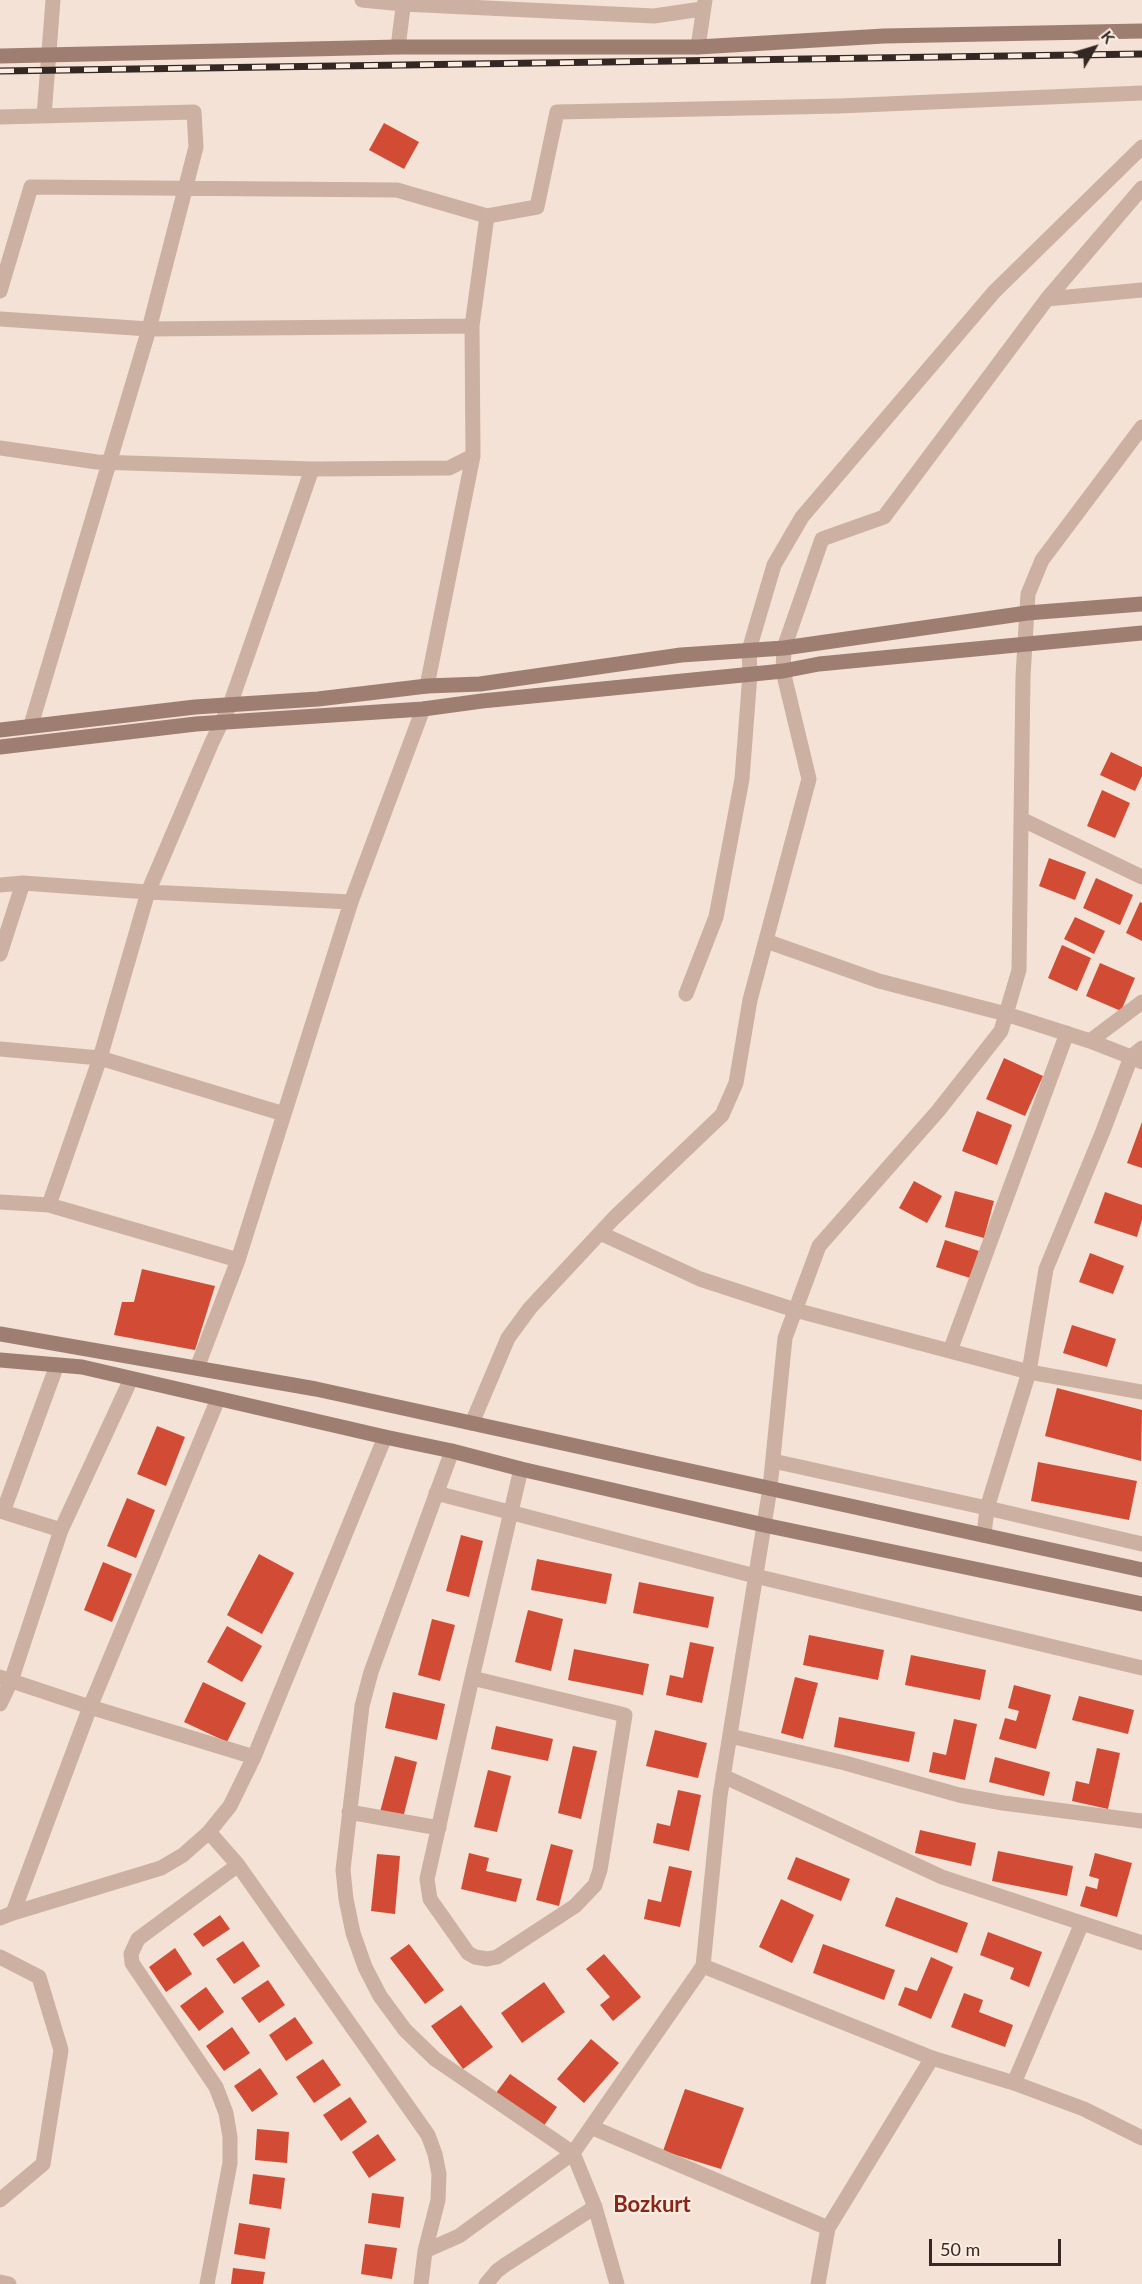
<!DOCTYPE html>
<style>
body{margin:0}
#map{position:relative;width:1142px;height:2284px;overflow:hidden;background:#f3e2d5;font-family:Lato,sans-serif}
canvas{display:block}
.north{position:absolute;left:1064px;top:18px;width:60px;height:60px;-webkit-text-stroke:4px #fbede2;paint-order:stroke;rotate:52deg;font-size:16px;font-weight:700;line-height:24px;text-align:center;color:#352824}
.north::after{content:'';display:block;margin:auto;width:21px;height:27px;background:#352824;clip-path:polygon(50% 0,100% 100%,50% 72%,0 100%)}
.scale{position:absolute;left:929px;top:2239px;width:132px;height:27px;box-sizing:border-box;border:3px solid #352824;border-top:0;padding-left:8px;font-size:18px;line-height:21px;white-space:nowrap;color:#352824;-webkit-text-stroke:4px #fbede2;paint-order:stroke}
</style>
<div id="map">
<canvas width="1142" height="2284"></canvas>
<div class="north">K</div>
<div class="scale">50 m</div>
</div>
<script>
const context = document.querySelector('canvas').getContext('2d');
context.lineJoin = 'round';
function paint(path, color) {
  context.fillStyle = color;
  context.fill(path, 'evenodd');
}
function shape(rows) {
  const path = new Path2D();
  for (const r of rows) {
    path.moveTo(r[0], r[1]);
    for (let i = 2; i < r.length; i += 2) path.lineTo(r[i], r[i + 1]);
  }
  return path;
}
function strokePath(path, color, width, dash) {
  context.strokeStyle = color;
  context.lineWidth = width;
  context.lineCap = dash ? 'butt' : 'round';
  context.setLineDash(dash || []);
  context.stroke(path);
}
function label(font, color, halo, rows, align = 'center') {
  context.font = font + ' Lato,sans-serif';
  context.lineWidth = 4.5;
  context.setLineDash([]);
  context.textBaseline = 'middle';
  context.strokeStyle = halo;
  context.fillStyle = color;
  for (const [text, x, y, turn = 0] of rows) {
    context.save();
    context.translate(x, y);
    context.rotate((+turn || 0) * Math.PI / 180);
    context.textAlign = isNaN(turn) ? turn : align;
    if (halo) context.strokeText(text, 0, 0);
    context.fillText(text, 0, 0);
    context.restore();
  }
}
paint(shape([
 [384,123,419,142,404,169,369,150],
 [1111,752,1142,767,1142,776,1135,791,1100,775],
 [1102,790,1130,803,1115,838,1087,826],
 [1049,858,1086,872,1075,900,1039,886],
 [1096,878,1133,895,1120,925,1083,908],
 [1140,902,1142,903,1142,941,1126,933],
 [1075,917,1105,931,1094,954,1064,939],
 [1062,945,1091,958,1077,991,1048,978],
 [1100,963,1135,978,1121,1011,1086,996],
 [1004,1058,1043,1076,1025,1116,986,1099],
 [977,1111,1012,1125,997,1165,962,1151],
 [1142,1122,1142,1168,1127,1163],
 [914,1181,942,1196,927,1223,899,1208],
 [955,1191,994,1201,984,1238,945,1227],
 [1105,1192,1142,1205,1142,1220,1137,1237,1094,1223],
 [945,1240,979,1251,970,1278,936,1267],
 [1090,1253,1124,1266,1113,1294,1079,1282],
 [142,1269,215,1286,195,1350,114,1335,122,1302,134,1302],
 [1072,1325,1116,1339,1107,1367,1063,1353],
 [1057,1388,1142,1410,1141,1461,1045,1436],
 [157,1426,185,1437,166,1486,137,1474],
 [1038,1462,1137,1481,1129,1520,1031,1501],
 [127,1498,155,1510,136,1558,107,1546],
 [461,1535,483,1541,469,1597,446,1591],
 [259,1554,294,1573,262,1634,227,1615],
 [537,1559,612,1574,606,1604,531,1590],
 [103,1562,132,1574,112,1622,84,1610],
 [639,1582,714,1597,708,1628,633,1613],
 [528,1610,563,1619,551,1671,515,1662],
 [432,1619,455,1625,440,1681,418,1675],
 [227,1626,262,1646,242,1682,207,1662],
 [809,1635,884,1650,878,1680,803,1665],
 [690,1642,714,1647,702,1703,666,1695,670,1675,683,1678],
 [574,1649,649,1664,643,1695,568,1680],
 [911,1655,986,1670,980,1700,905,1685],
 [795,1677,818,1683,803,1739,781,1733],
 [203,1682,246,1703,227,1742,184,1722],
 [1014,1685,1051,1695,1036,1749,999,1739,1005,1718,1016,1721,1019,1711,1008,1708],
 [393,1692,445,1704,437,1740,385,1728],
 [1079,1696,1134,1710,1128,1734,1072,1720],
 [839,1717,915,1732,909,1762,834,1747],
 [954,1719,977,1724,965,1780,929,1772,933,1752,946,1755],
 [496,1726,553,1739,548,1761,491,1749],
 [655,1730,707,1743,698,1778,646,1766],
 [573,1746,597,1751,581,1819,558,1813],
 [1097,1748,1120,1753,1108,1809,1072,1801,1076,1781,1089,1784],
 [395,1756,417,1762,403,1818,380,1812],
 [995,1757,1050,1772,1044,1796,989,1782],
 [488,1770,511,1776,497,1832,474,1827],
 [678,1790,701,1795,689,1851,653,1843,657,1823,670,1826],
 [920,1830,976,1843,971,1866,915,1853],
 [551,1844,573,1850,559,1906,536,1900],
 [998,1851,1073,1866,1067,1896,992,1881],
 [469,1853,489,1858,486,1871,522,1879,516,1902,461,1889],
 [1095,1853,1132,1863,1117,1917,1080,1906,1086,1886,1097,1889,1099,1879,1089,1876],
 [377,1854,400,1856,395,1914,371,1911],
 [796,1857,850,1879,841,1901,787,1879],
 [669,1866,692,1871,680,1927,644,1919,648,1899,661,1902],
 [896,1897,968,1923,957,1953,885,1926],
 [781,1899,814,1915,792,1963,759,1947],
 [220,1915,230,1929,203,1947,193,1934],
 [988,1932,1042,1952,1029,1987,1010,1979,1014,1968,980,1955],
 [243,1941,260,1966,234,1984,216,1959],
 [409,1944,444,1990,425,2004,390,1958],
 [823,1944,895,1970,884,2000,813,1973],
 [175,1948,192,1974,166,1992,149,1967],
 [604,1954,641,1997,613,2021,600,2005,610,1997,586,1969],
 [931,1957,953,1967,931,2019,898,2005,905,1987,917,1991],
 [268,1980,285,2005,259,2023,241,1998],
 [544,1982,565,2012,522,2043,501,2013],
 [206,1987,224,2012,199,2031,180,2006],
 [964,1993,983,2000,979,2012,1013,2025,1005,2047,951,2027],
 [461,2005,493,2047,463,2069,431,2026],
 [295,2017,313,2043,286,2061,269,2035],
 [232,2027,250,2053,224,2071,206,2046],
 [591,2039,619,2063,584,2103,557,2079],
 [323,2059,341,2085,314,2103,296,2077],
 [260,2068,278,2094,252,2112,234,2086],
 [510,2074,557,2107,543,2127,496,2093],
 [685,2089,744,2108,721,2169,663,2151],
 [350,2097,367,2122,341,2141,323,2115],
 [257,2129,289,2132,287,2163,255,2160],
 [378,2134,396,2160,369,2178,352,2152],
 [253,2174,285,2178,281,2209,249,2204],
 [372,2193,404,2197,400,2228,368,2223],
 [239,2223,270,2228,265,2259,234,2254],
 [365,2244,397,2248,392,2279,361,2274],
 [233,2268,265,2272,263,2284,231,2284]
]), '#d24b35');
strokePath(shape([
 [362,0,403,4,654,16,702,9],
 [398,47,404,0],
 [698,47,705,0],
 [44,116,53,0],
 [0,117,194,112,196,147,149,329,31,725],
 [0,291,31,187,397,190,487,216,537,207,557,112,839,106,1142,93],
 [1047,299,1142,290],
 [0,319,149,329,472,326],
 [0,448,97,462,312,469,449,468,473,456],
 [312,469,230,705,212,742,148,892,351,902],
 [427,686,473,456,472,326,487,216],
 [1021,819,1142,877],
 [0,885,23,883,148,892,100,1058,284,1114],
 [766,941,879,981,1006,1014,1090,1041,1131,1057,1142,1048],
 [0,954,23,883],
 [686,994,716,917,742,779,750,674,749,650,774,565,802,517,994,292,1142,147],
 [1090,1041,1142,1002],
 [0,1049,100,1058,49,1205,238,1260],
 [1142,1062,1131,1057,1103,1131,1046,1269,1029,1372,1142,1392],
 [0,1202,49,1205],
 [600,1233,700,1279,795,1310,1029,1372,987,1508,1142,1544],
 [950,1351,1067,1033],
 [197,1368,238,1260,351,902,423,709],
 [218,1399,90,1707,254,1757,385,1437],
 [472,1423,508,1338,530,1308,614,1218,722,1115,736,1083,750,1000,809,779,783,671,784,648,822,539,884,517,1047,299,1142,188],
 [452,1451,371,1672,362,1706,343,1870,346,1899,353,1933,365,1967,380,1996,405,2030,435,2059,573,2153,703,1966,720,1796,770,1488,785,1338,819,1246,938,1111,1001,1031,1019,970,1023,676,1028,594,1042,560,1142,427],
 [773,1461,987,1508,984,1535],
 [436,1493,755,1576,1142,1668],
 [0,1511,61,1530,11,1681,0,1704],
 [3,1512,57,1365],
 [61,1530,131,1379],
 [0,1677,90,1707,13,1913,0,1918],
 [472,1678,625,1715,600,1870,595,1885,575,1906,497,1957,487,1959,475,1957,468,1953,430,1899,427,1879,472,1678,521,1469],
 [730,1736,845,1763,959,1795,1003,1803,1142,1821],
 [723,1776,942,1877,1142,1943],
 [349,1812,439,1828],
 [238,1865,428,2135,435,2154,439,2174,438,2200,425,2251,421,2284],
 [13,1913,161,1868,183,1855,209,1832,230,1806,254,1757],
 [0,1957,39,1977,61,2050,43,2164,0,2200],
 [703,1966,932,2058,1014,2083,1084,2109,1142,2138],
 [1014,2083,1082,1923],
 [591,2127,828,2228,818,2284],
 [828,2228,932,2058],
 [425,2251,459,2236,573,2153,595,2207,617,2284],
 [0,2282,9,2284],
 [207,2284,230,2163,230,2137,226,2113,216,2087,132,1963,131,1954,138,1939,238,1865,209,1832],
 [486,2284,497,2271,505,2265,595,2207]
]), '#ccb0a1', 15);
strokePath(shape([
 [0,56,398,47,698,47,884,36,1142,31],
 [0,730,195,707,318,699,427,686,480,684,681,655,784,648,1027,613,1142,604],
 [0,747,196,724,423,709,482,701,783,671,819,664,1142,633],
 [0,1334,316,1389,1142,1570],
 [0,1360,82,1367,385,1437,452,1451,521,1469,764,1525,1142,1604]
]), '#9f7e72', 15);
const rail = shape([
 [0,71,1142,54]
]);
strokePath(rail, '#352824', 7);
strokePath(rail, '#fbede2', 4.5, [14]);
label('bold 22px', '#8b2616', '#fbede2', [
 ["Bozkurt",652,2205]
]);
</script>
